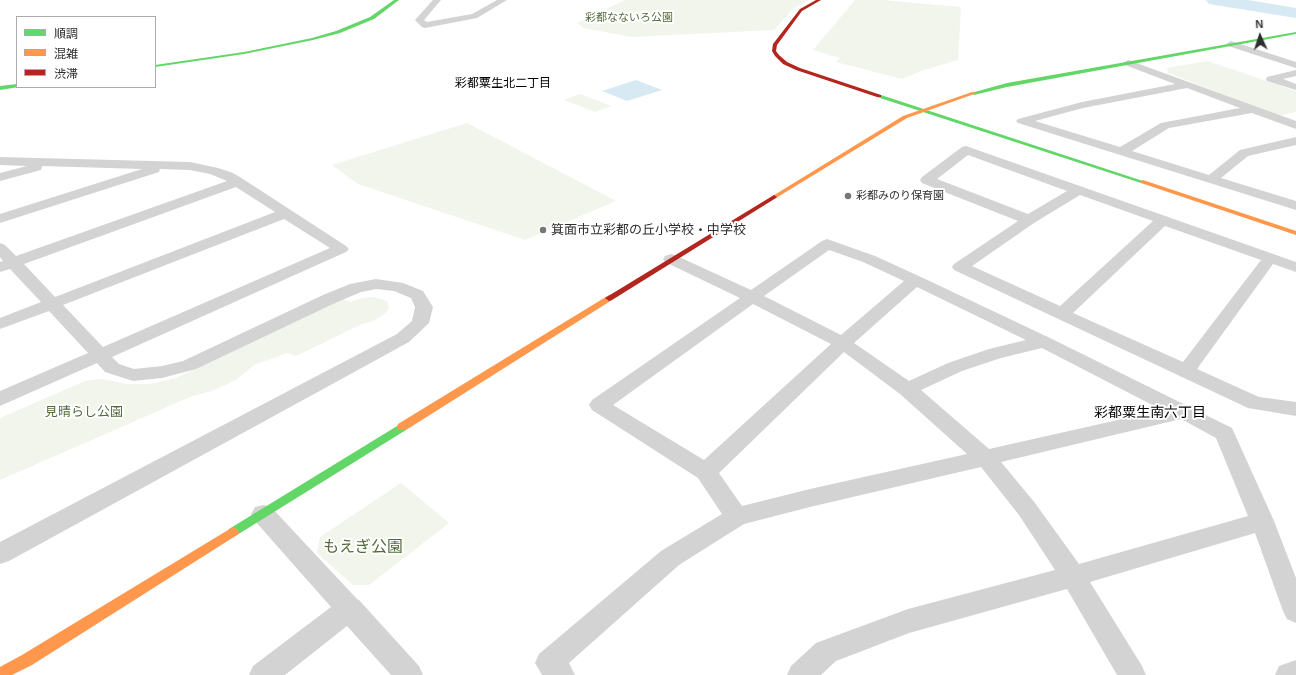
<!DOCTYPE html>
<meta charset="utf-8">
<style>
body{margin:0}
#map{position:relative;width:1296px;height:675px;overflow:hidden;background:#fff;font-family:Helvetica,"Noto Sans JP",sans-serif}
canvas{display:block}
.legend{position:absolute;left:16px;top:16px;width:140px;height:72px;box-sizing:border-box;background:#fff;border:1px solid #ababab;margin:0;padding:5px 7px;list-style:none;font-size:12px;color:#2e2e2e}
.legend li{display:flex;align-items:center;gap:8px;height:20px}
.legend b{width:20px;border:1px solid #ababab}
.north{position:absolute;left:1240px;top:16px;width:40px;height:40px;-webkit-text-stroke:3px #fff;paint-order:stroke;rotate:357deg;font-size:11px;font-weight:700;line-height:16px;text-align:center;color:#2e2e2e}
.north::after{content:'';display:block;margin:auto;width:14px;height:18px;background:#2e2e2e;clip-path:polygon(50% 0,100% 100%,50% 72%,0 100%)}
</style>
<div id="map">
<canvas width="1296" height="675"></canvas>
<ul class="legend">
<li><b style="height:5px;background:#63d668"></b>順調</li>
<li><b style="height:5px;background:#ff974d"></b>混雑</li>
<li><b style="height:5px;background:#b3261e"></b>渋滞</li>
</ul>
<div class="north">N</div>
</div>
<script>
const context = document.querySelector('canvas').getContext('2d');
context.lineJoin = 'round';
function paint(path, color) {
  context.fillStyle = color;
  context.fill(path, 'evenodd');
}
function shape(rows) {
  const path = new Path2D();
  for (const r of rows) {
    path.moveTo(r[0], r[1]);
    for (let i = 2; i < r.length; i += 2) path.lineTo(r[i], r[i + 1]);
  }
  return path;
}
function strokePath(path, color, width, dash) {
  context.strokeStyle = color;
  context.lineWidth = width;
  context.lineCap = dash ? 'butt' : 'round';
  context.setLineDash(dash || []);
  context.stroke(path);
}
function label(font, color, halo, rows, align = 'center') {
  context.font = font + ' Helvetica,"Noto Sans JP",sans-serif';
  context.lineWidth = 4;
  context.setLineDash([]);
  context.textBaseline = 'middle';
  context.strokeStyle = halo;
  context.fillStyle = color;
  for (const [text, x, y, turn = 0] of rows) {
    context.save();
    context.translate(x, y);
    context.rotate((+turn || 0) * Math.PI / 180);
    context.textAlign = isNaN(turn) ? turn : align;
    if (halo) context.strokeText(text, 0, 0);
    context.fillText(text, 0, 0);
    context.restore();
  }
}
paint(shape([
 [625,0,808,0,793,9,774,30,631,37,584,28,577,23],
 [855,0,882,0,961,7,958,60,924,70,902,79,836,62,840,58,813,50],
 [1208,61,1296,91,1296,112,1279,116,1168,73,1167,68],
 [580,94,611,106,595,112,564,100],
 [467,123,616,201,525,240,358,184,332,165],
 [373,297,387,301,389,307,385,314,371,322,364,323,296,356,287,353,254,365,236,380,214,390,190,397,0,480,0,418,85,381,101,379,127,384,151,384,176,378,342,299,351,302,362,298],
 [401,483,449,523,369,585,353,585,317,553,320,537]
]), '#f1f5eb');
paint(shape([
 [636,80,662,90,627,101,602,91]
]), '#d7e9f2');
paint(shape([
 [1206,0,1248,0,1296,8,1296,18,1215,5,1209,4,1206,0]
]), '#d7e9f2');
paint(shape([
 [433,0,441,0,424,20,427,22,472,14,497,0,507,0,477,18,425,28,422,27,415,20,433,0],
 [1231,41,1296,62,1296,68,1228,46,1226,44,1231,41],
 [1128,60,1296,121,1296,129,1252,113,1169,128,1132,151,1209,175,1240,150,1296,137,1296,145,1248,156,1221,178,1296,201,1296,210,1018,123,1016,121,1018,119,1082,102,1175,84,1125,65,1123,63,1128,60],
 [1187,88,1240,108,1161,123,1120,147,1035,121,1083,108,1187,88],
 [1296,70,1296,76,1283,79,1296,84,1296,90,1267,81,1266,79,1267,77,1296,70],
 [966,146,1296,262,1296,272,1273,264,1197,369,1259,397,1296,402,1296,416,1248,408,954,270,952,267,954,264,1018,221,922,183,920,180,922,177,962,147,966,146],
 [968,155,1067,191,1028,214,937,179,968,155],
 [1080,195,1153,221,1060,306,972,266,1034,223,1080,195],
 [1165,226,1261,260,1183,362,1073,313,1165,226],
 [0,157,190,162,218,168,233,173,243,179,346,246,349,249,346,252,112,357,119,364,134,369,162,366,183,361,323,295,350,284,376,279,403,283,423,291,433,307,429,323,409,342,9,561,0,564,0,542,397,334,412,321,415,307,411,298,394,291,376,289,361,292,335,303,196,369,162,378,133,381,105,372,97,363,0,406,0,391,88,353,49,311,0,329,0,318,41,302,10,269,0,272,0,262,3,261,0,257,0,243,5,245,16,256,227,181,210,174,190,170,160,169,159,172,0,223,0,214,142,169,42,166,41,170,0,181,0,173,27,166,0,165,0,157],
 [236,187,275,212,55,297,24,264,236,187],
 [284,219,330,248,103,347,63,305,284,219],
 [827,239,875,256,921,277,1050,338,1232,428,1274,521,1296,578,1296,623,1287,619,1283,611,1255,533,1090,582,1142,666,1146,675,1117,675,1067,589,909,633,836,661,821,675,787,675,791,666,816,643,908,609,1055,570,1019,515,981,467,810,507,744,524,679,565,569,663,575,675,542,675,535,663,539,654,661,551,722,514,698,478,592,410,589,405,592,400,740,298,665,262,663,259,665,256,671,254,677,256,751,290,822,241,827,239],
 [829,250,863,262,904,281,841,335,764,296,829,250],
 [917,287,1026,340,989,349,948,363,909,381,854,343,917,287],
 [753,304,831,344,704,460,613,405,753,304],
 [1042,348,1162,410,989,449,921,390,962,371,1001,358,1042,348],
 [844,352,900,394,967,454,810,489,742,506,719,473,844,352],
 [1181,419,1216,438,1248,516,1079,564,1035,503,1001,462,1181,419],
 [263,505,271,507,357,599,359,600,419,666,423,675,391,675,347,626,285,675,249,675,253,666,331,607,255,521,251,514,255,507,263,505],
 [1296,660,1296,675,1275,675,1279,666,1296,660]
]), '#d3d3d3');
paint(shape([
 [394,0,399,0,374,19,340,33,313,40,244,54,155,67,155,65,244,52,312,38,336,31,370,17,394,0],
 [1296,32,1296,34,1007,87,974,95,971,93,1007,83,1296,32],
 [17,84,17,87,19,87,0,90,0,86,17,84],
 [877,95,881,95,1146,182,1145,183,1141,183,877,97,877,95],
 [402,423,406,424,407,427,406,430,237,535,233,537,229,535,227,532,229,529,402,423]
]), '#63d668');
paint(shape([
 [972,92,977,93,907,118,776,198,772,198,771,197,903,116,972,92],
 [1143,180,1296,231,1296,235,1141,183,1141,181,1143,180],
 [609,295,612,296,613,298,612,300,406,430,398,430,397,427,398,424,609,295],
 [233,527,237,529,239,532,237,535,32,665,12,675,0,675,0,667,22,655,233,527]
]), '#ff974d');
paint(shape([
 [816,0,821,0,802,11,777,45,776,51,779,55,787,62,800,68,881,95,881,97,877,97,796,70,783,64,775,56,772,51,773,44,800,9,816,0],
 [774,195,777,197,776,198,612,300,609,301,605,298,774,195]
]), '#b3261e');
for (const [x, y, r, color] of [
 [848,196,4,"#777"],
 [543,230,4,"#777"]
]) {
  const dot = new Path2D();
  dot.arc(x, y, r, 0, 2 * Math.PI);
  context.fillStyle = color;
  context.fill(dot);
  strokePath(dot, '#fff', 1.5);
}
label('11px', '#526c39', '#fff', [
 ["彩都なないろ公園",629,18]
]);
label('11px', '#2e2e2e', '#fff', [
 ["彩都みのり保育園",856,196]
], 'left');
label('12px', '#000', '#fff', [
 ["彩都粟生北二丁目",503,84]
]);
label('13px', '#2e2e2e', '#fff', [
 ["箕面市立彩都の丘小学校・中学校",551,230]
], 'left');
label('13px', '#526c39', '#fff', [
 ["見晴らし公園",84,412]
]);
label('14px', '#000', '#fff', [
 ["彩都粟生南六丁目",1150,413]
]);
label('16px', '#526c39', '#fff', [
 ["もえぎ公園",363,548]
]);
</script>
